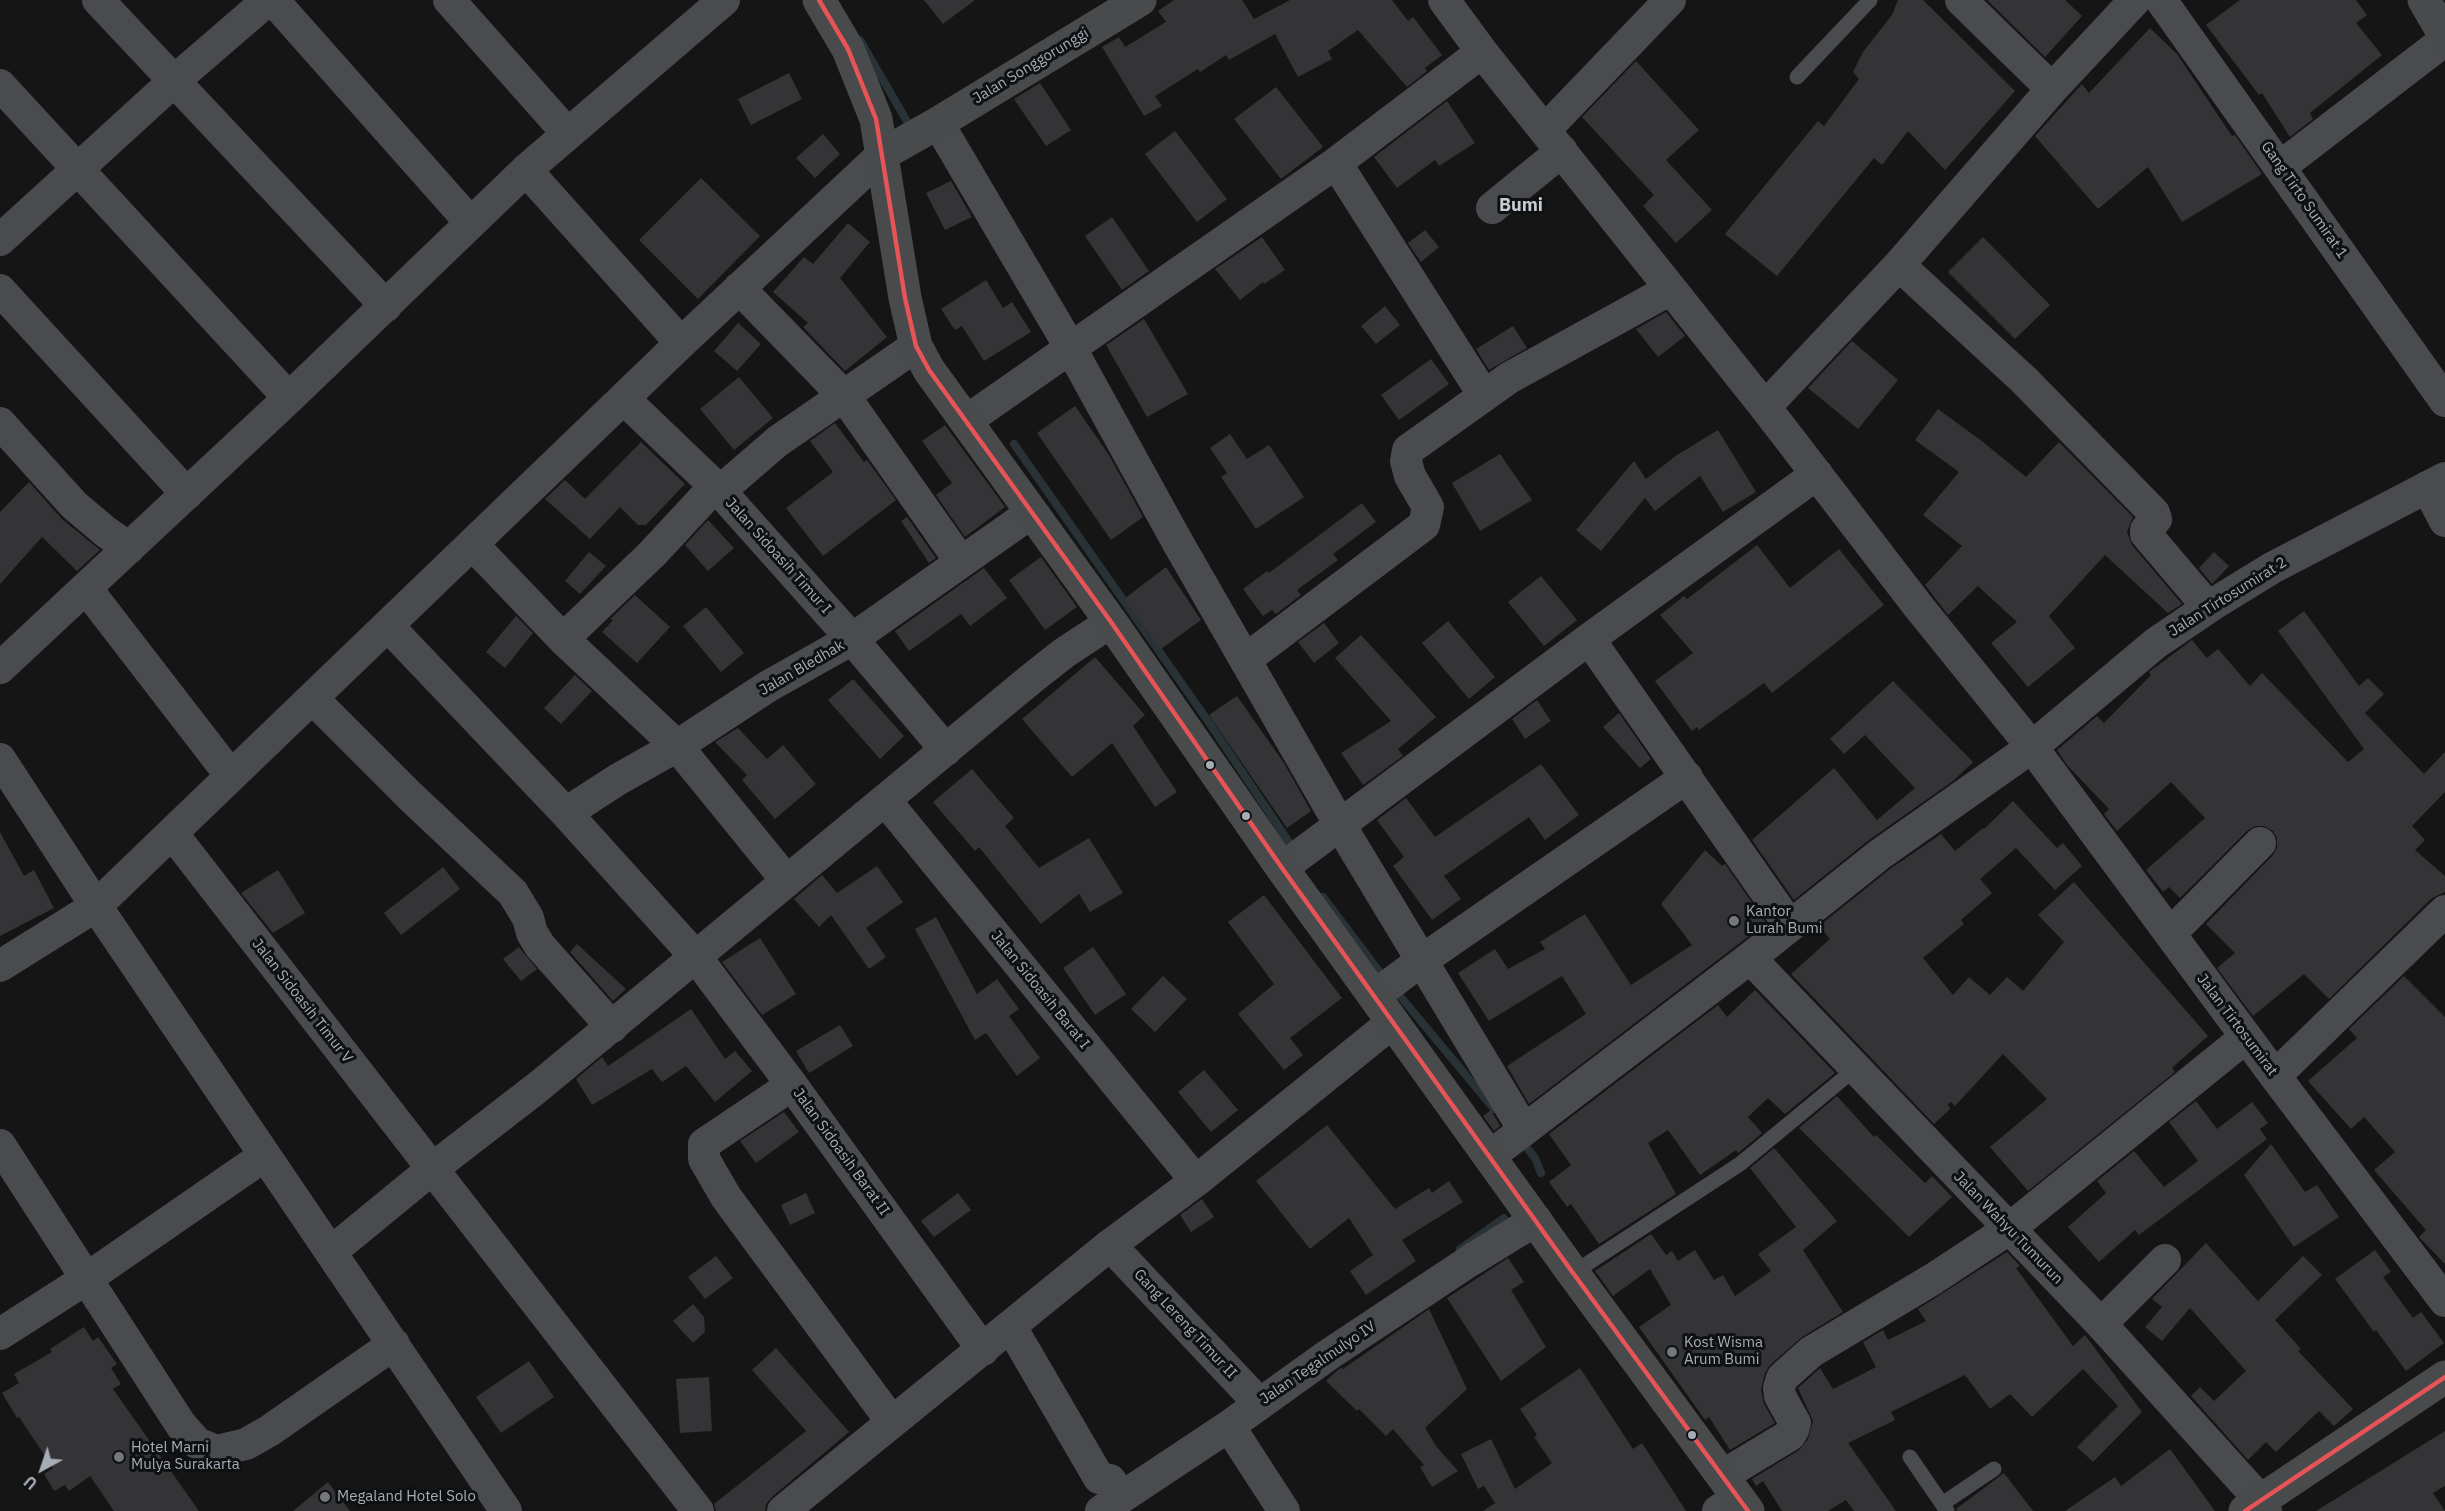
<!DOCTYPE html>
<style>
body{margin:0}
#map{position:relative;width:2445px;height:1511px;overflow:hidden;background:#151515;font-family:"IBM Plex Sans",sans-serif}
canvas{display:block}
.north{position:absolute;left:12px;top:1439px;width:60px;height:60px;-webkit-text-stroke:4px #0f1011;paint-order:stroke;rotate:220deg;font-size:16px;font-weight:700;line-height:24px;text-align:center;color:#a6adb7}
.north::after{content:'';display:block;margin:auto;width:21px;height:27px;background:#a6adb7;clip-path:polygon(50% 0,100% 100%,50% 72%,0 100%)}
</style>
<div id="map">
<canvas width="2445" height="1511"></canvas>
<div class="north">U</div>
</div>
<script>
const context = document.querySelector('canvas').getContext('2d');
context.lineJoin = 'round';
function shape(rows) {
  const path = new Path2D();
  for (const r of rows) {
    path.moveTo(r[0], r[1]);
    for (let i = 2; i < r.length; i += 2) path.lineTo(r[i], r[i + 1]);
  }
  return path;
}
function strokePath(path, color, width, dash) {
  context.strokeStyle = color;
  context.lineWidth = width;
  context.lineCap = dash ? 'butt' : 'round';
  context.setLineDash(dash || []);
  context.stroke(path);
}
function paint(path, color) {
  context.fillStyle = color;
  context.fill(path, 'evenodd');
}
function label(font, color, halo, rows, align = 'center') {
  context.font = font + ' "IBM Plex Sans",sans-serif';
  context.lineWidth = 6;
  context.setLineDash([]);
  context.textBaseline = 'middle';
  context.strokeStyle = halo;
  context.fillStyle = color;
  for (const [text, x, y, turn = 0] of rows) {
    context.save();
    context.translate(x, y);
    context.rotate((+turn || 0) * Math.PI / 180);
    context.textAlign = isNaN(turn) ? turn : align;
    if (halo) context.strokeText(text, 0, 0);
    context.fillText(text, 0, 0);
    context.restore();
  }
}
strokePath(shape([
 [860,40,912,130],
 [1014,444,1208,721,1295,851],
 [1323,897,1375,966,1494,1109],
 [1520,1139,1535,1158,1541,1173],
 [1460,1249,1504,1218]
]), '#283237', 8);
paint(shape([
 [924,0,975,0,943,24],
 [1174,0,1242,0,1254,19,1290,0,1392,0,1408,21,1413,17,1442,55,1425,68,1427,71,1407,87,1358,30,1328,51,1332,59,1298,77,1275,34,1229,60,1226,55,1200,72,1198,69,1155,96,1162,106,1144,116,1102,47,1119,37,1125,47,1166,22,1158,11],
 [1898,0,1923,0,2015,91,1945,170,1908,131,1882,165,1874,158,1777,276,1725,234,1818,121,1824,126,1859,79,1853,72,1863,52,1892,15],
 [1987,0,2065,0,2082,16,2045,57],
 [2240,0,2356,0,2367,15,2356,23,2382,55,2310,113,2313,119,2290,137,2262,93,2259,95,2206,25],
 [2150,28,2177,54,2232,136,2235,135,2262,174,2182,222,2148,167,2098,209,2035,136,2082,84,2089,93],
 [1636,61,1699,130,1666,160,1712,210,1676,243,1643,206,1654,195,1582,117],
 [789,73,802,99,751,125,738,99],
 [1040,83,1071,130,1046,146,1014,99],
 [1276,87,1323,147,1281,179,1234,119],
 [1447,101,1475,143,1439,166,1435,160,1397,188,1374,157],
 [1175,131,1227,199,1197,222,1145,154],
 [823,134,840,154,815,178,796,158],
 [701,178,760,236,698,299,639,240],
 [951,181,972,217,945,230,926,193],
 [1112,217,1149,271,1122,290,1085,236],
 [848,223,870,242,840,278,887,337,845,371,803,327,808,323,773,292,804,257,813,264],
 [1425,230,1439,247,1421,262,1408,243],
 [1262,237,1285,270,1264,284,1263,282,1240,300,1215,269],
 [1983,237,2050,305,2015,339,1948,272],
 [986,280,1003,308,1012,302,1031,332,984,361,962,326,955,330,941,309],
 [1385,306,1400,325,1376,344,1361,326],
 [1666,312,1685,336,1658,357,1636,329],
 [1144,319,1188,394,1147,417,1106,345],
 [738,323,761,344,737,371,714,351],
 [1513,326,1527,348,1489,370,1476,349],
 [1852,341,1898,380,1858,429,1808,388],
 [1431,359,1449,384,1399,420,1381,395],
 [739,377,773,418,734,450,700,409],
 [1075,406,1109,455,1143,517,1111,540,1037,433],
 [1938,409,1983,442,2026,477,2059,442,2133,517,2127,532,2132,545,2182,604,2168,613,2105,555,2049,616,2075,648,2028,687,1991,643,2017,622,1978,586,1948,615,1925,585,1962,546,1923,515,1959,472,1915,440],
 [835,423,864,462,867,460,896,500,823,556,786,508,833,472,810,441],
 [945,425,1005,507,965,537,936,495,952,483,922,441],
 [1718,430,1756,492,1723,512,1700,476,1655,511,1645,498,1601,551,1576,530,1634,461,1646,479,1677,455],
 [1230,434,1247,459,1269,445,1304,497,1256,529,1221,477,1227,473,1210,448],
 [641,442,685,484,646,525,638,525,620,507,590,539,545,499,565,480,585,499],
 [1500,454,1532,500,1480,531,1452,483],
 [29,482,62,519,100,550,77,571,42,537,0,584,0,512],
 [1362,503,1376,522,1333,554,1338,560,1297,590,1301,595,1276,614,1272,610,1263,616,1243,589,1267,571,1269,573],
 [907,517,936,558,929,563,901,521],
 [708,520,734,548,708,571,685,545],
 [1757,545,1790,588,1839,549,1884,605,1772,693,1764,683,1699,730,1697,727,1692,731,1655,681,1693,653,1660,615,1684,596,1687,599],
 [589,552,606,566,580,594,565,581],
 [2214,552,2229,566,2212,584,2199,568],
 [1041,557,1077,607,1045,630,1009,580],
 [1166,567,1201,620,1161,649,1124,599],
 [984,568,1007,598,970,626,961,614,909,651,895,631],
 [1541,576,1577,620,1544,646,1508,602],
 [635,595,670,627,637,663,602,632,613,620,610,619],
 [706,607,744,653,721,672,683,626],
 [2304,611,2359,686,2368,678,2384,694,2365,713,2424,774,2445,752,2445,792,2412,826,2425,840,2415,850,2445,876,2445,892,2432,898,2329,999,2304,974,2253,1016,2217,968,2235,953,2206,924,2273,855,2277,847,2277,838,2273,831,2264,826,2256,826,2248,830,2180,898,2169,887,2163,892,2146,870,2205,818,2171,782,2117,831,2104,814,2109,809,2067,765,2057,750,2097,716,2104,723,2151,675,2149,672,2192,640,2207,658,2218,649,2250,686,2262,673,2348,762,2364,749,2278,631],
 [516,616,533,633,505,668,486,652],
 [1448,621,1495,677,1469,699,1422,643],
 [1324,623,1339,643,1314,663,1298,642],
 [1361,635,1436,717,1398,749,1403,756,1363,785,1341,753,1391,721,1335,658],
 [1095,657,1145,715,1133,726,1177,792,1155,807,1112,743,1072,777,1022,719],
 [575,675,592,691,561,724,544,708],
 [853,679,904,736,880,759,828,700],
 [1893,681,1973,762,1953,781,1869,840,1794,900,1752,840,1834,768,1877,820,1915,788,1865,735,1844,754,1830,739],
 [1237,696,1284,763,1311,811,1287,828,1209,715],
 [1537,700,1551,721,1525,739,1512,719],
 [1619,713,1651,759,1640,768,1603,727],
 [738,728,767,759,783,745,816,784,775,819,742,780,747,775,715,742],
 [1541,764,1579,815,1545,840,1529,817,1444,876,1461,899,1432,920,1393,866,1404,857,1377,820,1406,798,1435,837],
 [972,769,1014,818,1005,826,1039,868,1089,838,1123,893,1090,912,1079,894,1041,924,979,847,975,851,933,802],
 [2013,801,2057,848,2063,843,2082,866,2055,890,2016,848,1980,879,1992,893,1961,920,1964,924,1923,958,1953,995,1969,977,1990,995,2007,977,2023,991,2064,942,2038,915,2074,882,2208,1036,2172,1068,2175,1072,2028,1191,1990,1147,2047,1099,2003,1054,1955,1106,1951,1102,1948,1104,1950,1109,1934,1124,1791,974,1830,939,1819,926,1890,869,1941,834,1955,851,1983,828,1984,829],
 [0,832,24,876,34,870,54,908,0,936],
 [1705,850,1722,866,1725,864,1766,923,1529,1104,1507,1066,1586,1014,1562,976,1489,1021,1458,973,1495,949,1508,969,1545,949,1540,942,1585,914,1631,985,1692,945,1661,904],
 [877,866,903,902,866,928,886,957,869,969,831,915,819,927,794,899,822,875,837,893],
 [443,867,460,889,401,935,384,913],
 [278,870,305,913,273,933,241,893],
 [1264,895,1342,998,1290,1038,1303,1055,1284,1070,1238,1014,1274,984,1228,922],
 [936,917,977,994,997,979,1019,1009,1009,1016,1040,1058,1017,1076,986,1033,975,1040,915,929],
 [760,938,796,994,762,1015,722,962],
 [577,944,626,989,613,1001,570,952],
 [519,947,537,969,521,981,503,959],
 [1093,947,1126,994,1095,1015,1063,968],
 [1163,976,1187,999,1155,1032,1131,1009],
 [2404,976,2445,1017,2445,1264,2419,1237,2426,1230,2374,1170,2395,1152,2364,1117,2351,1129,2308,1081,2357,1038,2349,1029],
 [1755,990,1835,1073,1785,1114,1768,1098,1748,1117,1762,1133,1738,1153,1736,1150,1700,1175,1668,1130,1648,1143,1676,1194,1599,1244,1571,1204,1567,1207,1549,1182,1571,1165,1549,1134,1718,1005,1727,1017],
 [691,1009,725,1059,735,1051,752,1071,715,1102,686,1066,662,1082,652,1069,592,1105,576,1079,602,1057,608,1066],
 [840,1025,853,1046,809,1073,796,1051],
 [1204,1070,1238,1110,1211,1132,1178,1092],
 [1837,1096,1874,1137,1876,1135,1925,1183,1932,1176,1952,1197,1909,1237,1799,1128],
 [2196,1101,2217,1129,2252,1102,2268,1123,2260,1129,2267,1139,2139,1235,2135,1230,2099,1262,2068,1227,2106,1193,2097,1181,2134,1151,2164,1187,2198,1161,2169,1122],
 [1491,1110,1500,1126,1494,1131,1483,1116],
 [784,1112,799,1132,756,1163,740,1141],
 [1327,1125,1395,1209,1429,1188,1432,1193,1449,1181,1463,1202,1402,1240,1416,1261,1366,1295,1350,1271,1373,1255,1349,1218,1310,1249,1256,1181],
 [2271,1144,2305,1192,2317,1185,2339,1217,2294,1247,2244,1175],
 [1774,1148,1837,1221,1803,1250,1843,1312,1802,1337,1770,1365,1765,1373,1761,1390,1764,1404,1775,1423,1730,1450,1709,1417,1705,1420,1639,1327,1671,1305,1650,1269,1613,1296,1595,1271,1651,1234,1666,1255,1672,1251,1678,1261,1695,1250,1714,1280,1723,1275,1735,1296,1771,1271,1758,1254,1796,1227,1750,1168],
 [806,1193,815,1213,790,1225,781,1205],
 [958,1193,971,1210,934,1237,921,1221],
 [1202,1199,1214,1217,1191,1232,1180,1215],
 [2206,1243,2258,1301,2303,1256,2322,1275,2275,1320,2301,1349,2298,1351,2353,1409,2334,1426,2319,1411,2276,1452,2266,1442,2248,1460,2191,1396,2200,1387,2214,1401,2246,1371,2190,1308,2162,1341,2145,1327,2162,1307,2152,1299],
 [2375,1250,2391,1272,2383,1277,2413,1318,2421,1312,2444,1343,2406,1371,2376,1330,2374,1332,2335,1279],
 [2007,1252,2020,1266,2016,1268,2073,1346,2085,1335,2142,1412,2093,1462,2077,1447,2118,1406,2083,1369,2032,1417,2010,1394,1990,1409,1965,1375,1891,1412,1895,1420,1848,1443,1896,1511,1854,1511,1846,1500,1828,1511,1782,1511,1763,1481,1756,1486,1752,1479,1799,1450,1808,1439,1813,1421,1798,1388,1820,1368,1833,1389,1876,1367,1863,1342,1883,1330,1888,1340,1926,1321,1918,1309],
 [716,1256,733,1278,705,1299,688,1277],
 [1508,1258,1524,1282,1511,1290,1546,1347,1501,1381,1447,1298],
 [693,1304,704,1317,705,1332,693,1343,673,1321],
 [1429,1309,1467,1389,1425,1428,1436,1446,1458,1471,1432,1487,1420,1467,1424,1465,1393,1429,1386,1436,1359,1409,1357,1411,1326,1381,1338,1370,1341,1368,1343,1369],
 [84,1327,93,1341,98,1337,117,1364,111,1368,121,1384,113,1389,199,1511,114,1511,90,1476,69,1491,65,1485,54,1491,44,1474,53,1468,19,1417,17,1418,2,1393,19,1383,14,1374,52,1352,50,1349],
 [776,1348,849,1432,772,1497,766,1504,765,1511,716,1511,714,1504,806,1431,752,1370],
 [529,1361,554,1397,501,1433,476,1397],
 [1580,1368,1633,1449,1642,1443,1686,1511,1483,1511,1495,1503,1484,1486,1478,1489,1461,1454,1491,1439,1515,1489,1552,1463,1534,1437,1537,1435,1520,1409],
 [709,1377,712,1431,680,1433,676,1379],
 [2445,1431,2445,1486,2433,1493,2445,1511,2316,1511],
 [2170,1449,2215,1511,2065,1511,2115,1477,2121,1486],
 [2004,1473,2033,1511,1957,1511,1956,1509],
 [328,1482,350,1511,293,1511]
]), '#343436');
strokePath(shape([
 [1797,77,1870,0],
 [1573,1273,1740,1164,1855,1069],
 [1910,1457,1947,1511],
 [1942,1504,1994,1469]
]), '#494b4e', 15);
strokePath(shape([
 [98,0,386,306],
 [273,0,470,222],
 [449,0,568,134],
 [1444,0,1482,52,1765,407,1918,606,2032,747,2275,1076,2445,1301],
 [1961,0,2052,89],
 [2161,0,2445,401],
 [0,85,289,398],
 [938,123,1070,347,1178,543,1340,825,1524,1130],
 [1545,130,1670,0],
 [1336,163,1483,394],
 [2280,167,2445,40],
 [526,170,681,343],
 [1492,208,1562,151],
 [0,240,174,81,268,0],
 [1899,265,2024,380,2154,513,2156,519,2146,530,2146,534,2208,607],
 [739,288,845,397,961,562],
 [0,290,187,494],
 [624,399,720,491,852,639,946,750],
 [1765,407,1899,265,2052,89,2135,0],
 [966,421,1336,163,1482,52],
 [0,423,74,505,106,532,129,548],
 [2427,487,2445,521],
 [473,545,563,639,677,746,787,881],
 [86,588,231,776],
 [388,626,566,813,696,957,792,1085,983,1350],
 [563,639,652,554,705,497,720,491,778,441,916,346],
 [1589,639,1790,926],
 [1245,660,1424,525,1428,507,1410,476,1406,461,1408,450,1509,378,1671,289],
 [0,668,289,398,526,170,724,0],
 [312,698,410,796,513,893,528,918,532,933,540,946,612,1027],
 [0,759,96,906,506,1511],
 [885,800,1196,1181],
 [566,813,617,780,677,746,767,687,852,639,1031,513],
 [172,833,698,1511],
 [1282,868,1589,639,1817,474],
 [2170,934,2260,843],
 [1750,958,2101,1324,2261,1501,2266,1511],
 [0,966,96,906,681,343,883,154],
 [1374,996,1421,961,1687,777],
 [2275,1076,2445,911],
 [792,1085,704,1144,704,1159,726,1197,892,1422],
 [0,1145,181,1425,197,1443,217,1451,246,1444,269,1431,394,1344],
 [1490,1156,1750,958,1879,855,2032,747,2156,643,2215,603,2272,568,2445,478],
 [1110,1245,1259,1403],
 [331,1252,432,1169,538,1087,1031,679,1064,653,1111,622],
 [2101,1324,2165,1260],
 [1011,1327,1099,1478,1110,1480,1121,1497],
 [0,1334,86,1279,264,1156],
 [1229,1426,1284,1511],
 [1722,1476,1790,1435,1793,1430,1795,1423,1780,1396,1779,1388,1782,1378,1811,1352,1933,1279,2009,1229,2246,1037],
 [783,1511,1110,1245,1196,1181,1393,1022],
 [1101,1511,1229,1426,1328,1355,1471,1260,1536,1220],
 [1718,1511,1738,1498]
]), '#494b4e', 32);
strokePath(shape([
 [819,0,848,49,876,119,905,298,916,346,929,370,1111,622,1282,868,1573,1273,1748,1511],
 [2424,0,2445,36],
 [883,154,938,123,1140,0],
 [2245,1511,2445,1377]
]), '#484a4c', 33);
strokePath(shape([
 [819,0,848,49,876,119,905,298,916,346,929,370,1111,622,1282,868,1573,1273,1748,1511],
 [2245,1511,2445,1377]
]), '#e65457', 4.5);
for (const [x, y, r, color] of [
 [1210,765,5,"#a6adb7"],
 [1246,816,5,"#a6adb7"],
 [1734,921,6,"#73787e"],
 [1672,1352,6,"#73787e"],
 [1692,1435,5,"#a6adb7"],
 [119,1457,6,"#73787e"],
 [325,1497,6,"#73787e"]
]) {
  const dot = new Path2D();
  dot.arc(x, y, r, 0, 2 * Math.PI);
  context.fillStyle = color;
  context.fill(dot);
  strokePath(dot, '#0f1011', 2);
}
label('15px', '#a6adb7', '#0f1011', [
 ["Jalan Songgorunggi",1031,66,-31],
 ["Gang Tirto Sumirat 1",2304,200,55],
 ["Jalan Sidoasih Timur I",778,556,48],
 ["Jalan Tirtosumirat 2",2228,597,-32],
 ["Jalan Bledhak",802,668,-30],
 ["Jalan Sidoasih Barat I",1040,990,51],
 ["Jalan Sidoasih Timur V",302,1001,52],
 ["Jalan Tirtosumirat",2237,1025,53],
 ["Jalan Sidoasih Barat II",841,1152,54],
 ["Jalan Wahyu Tumurun",2008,1228,46],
 ["Gang Lereng Timur II",1185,1324,47],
 ["Jalan Tegalmulyo IV",1318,1363,-34]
]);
label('15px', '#a6adb7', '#0f1011', [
 ["Kantor",1746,912],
 ["Lurah Bumi",1746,929],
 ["Kost Wisma",1684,1343],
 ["Arum Bumi",1684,1360],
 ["Hotel Marni",131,1448],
 ["Mulya Surakarta",131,1465],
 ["Megaland Hotel Solo",337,1497]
], 'left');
label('bold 18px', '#c7ccd3', '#0f1011', [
 ["Bumi",1521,206]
]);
</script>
